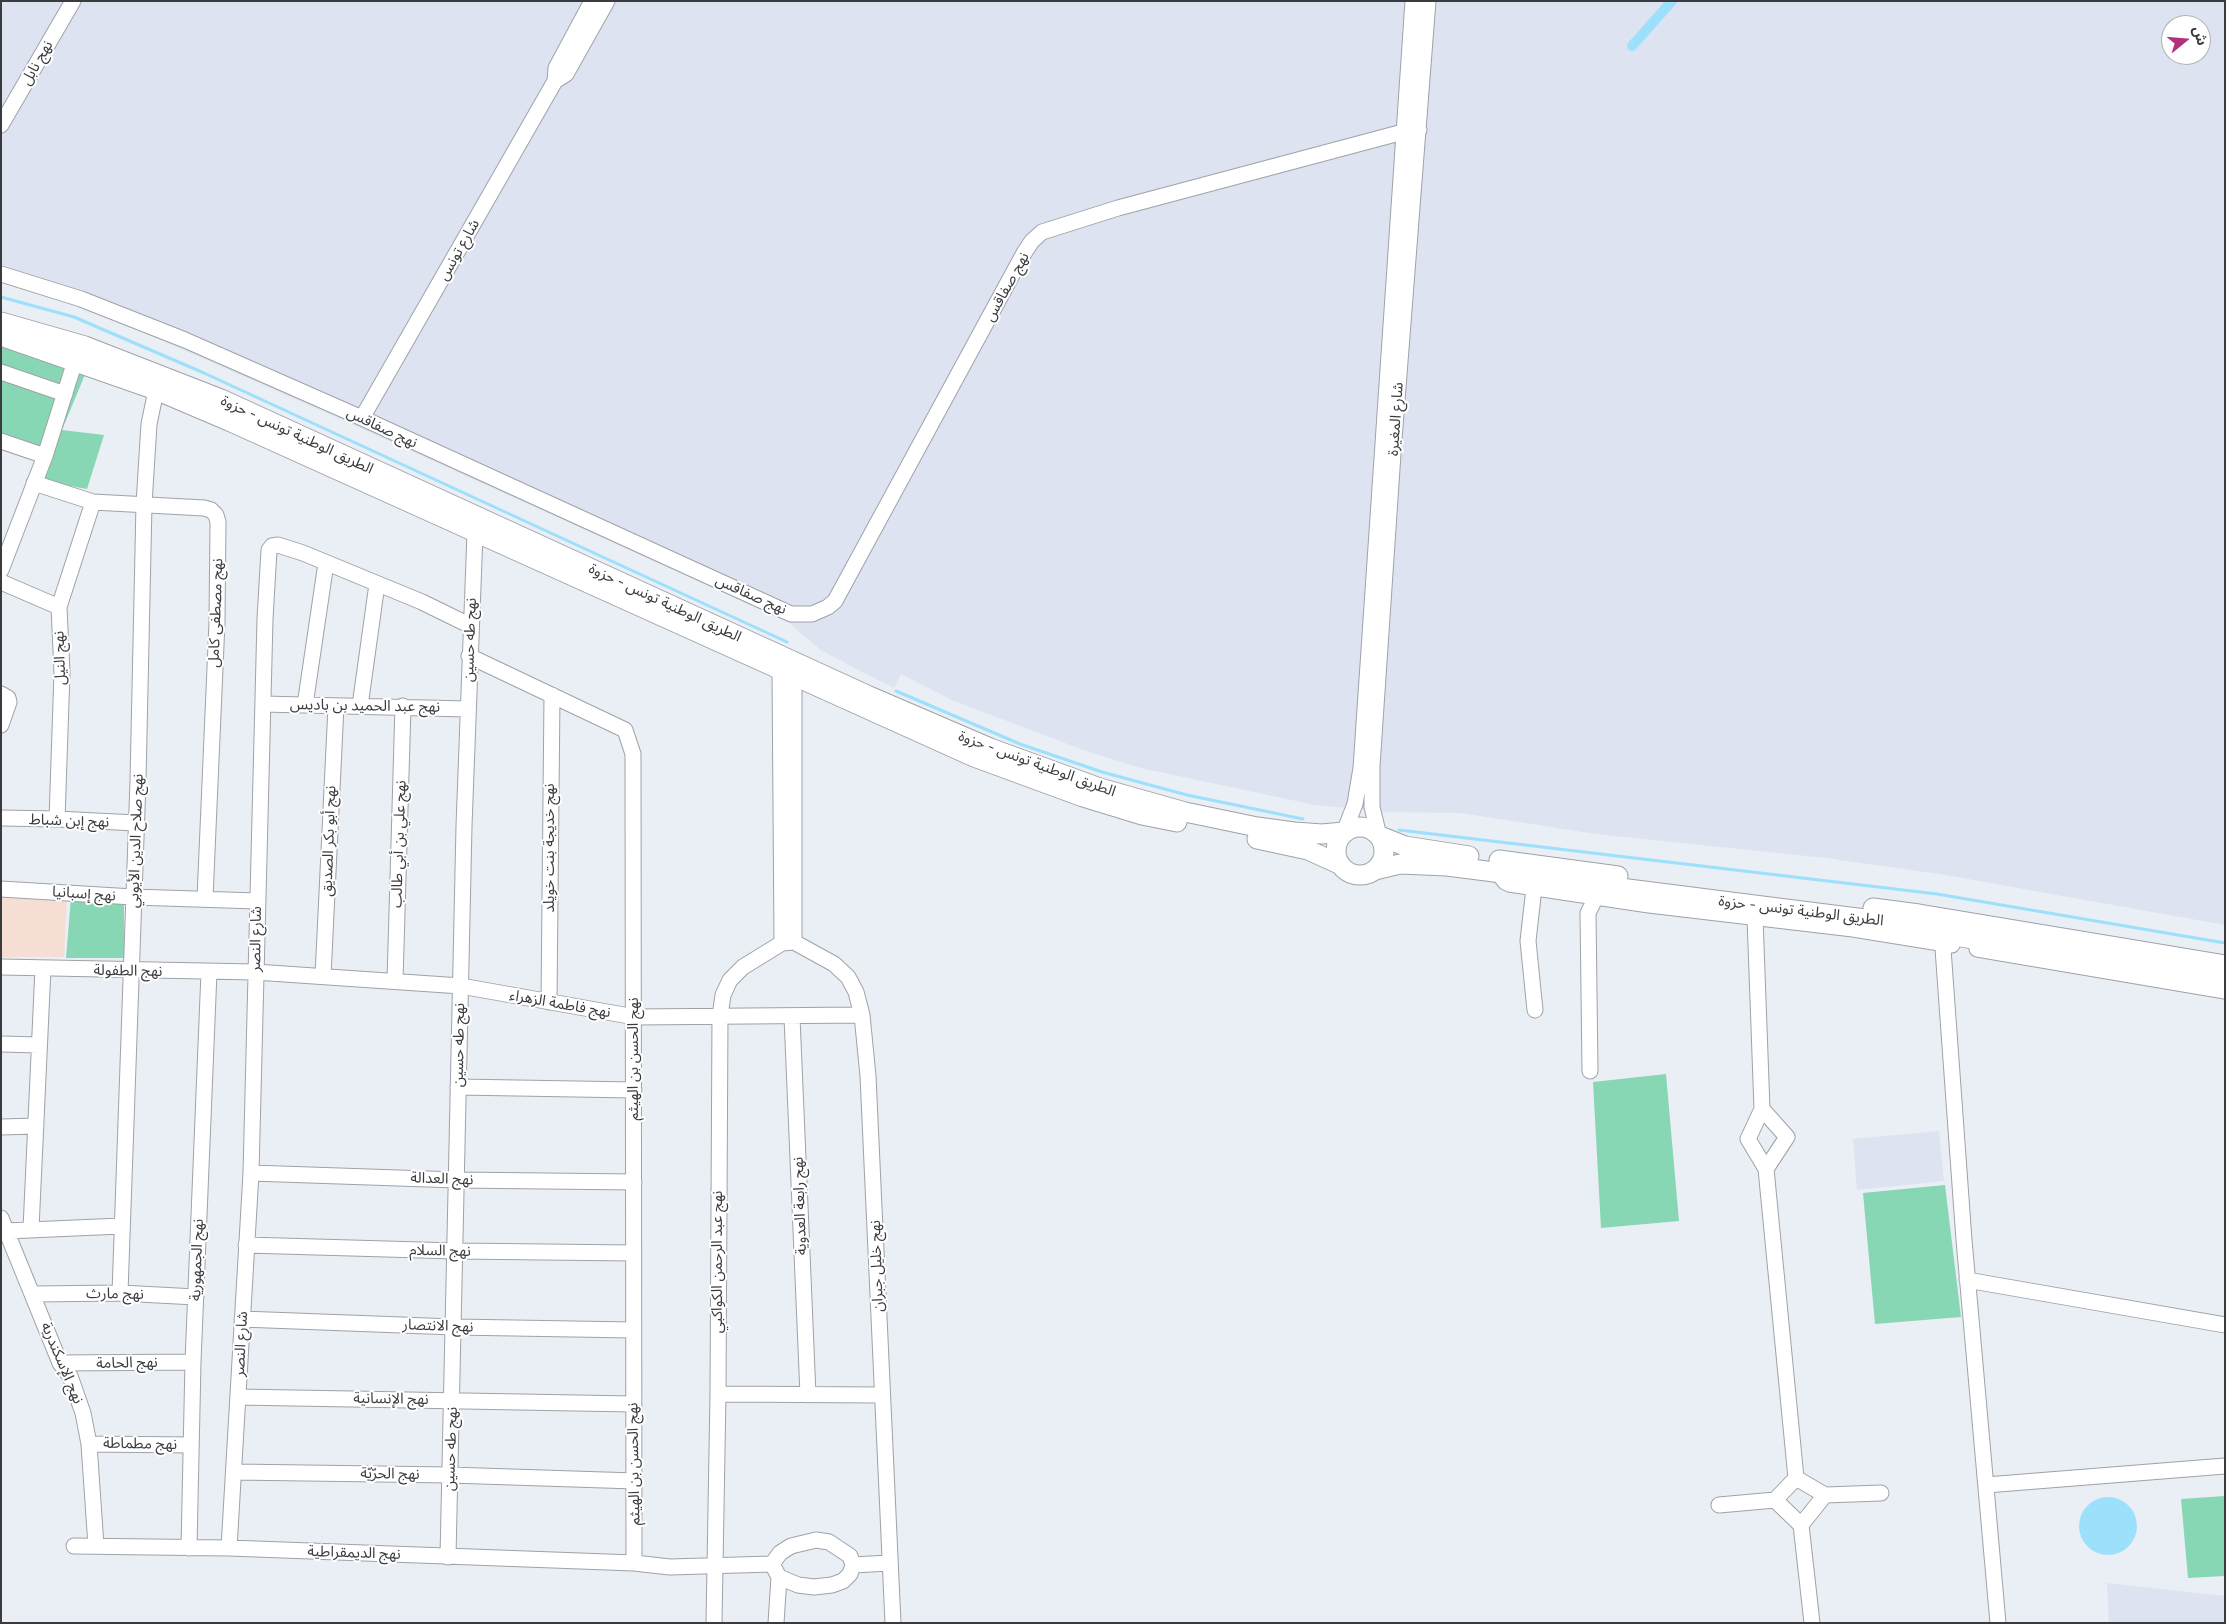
<!DOCTYPE html>
<meta charset="utf-8">
<style>
body{margin:0}
#map{position:relative;width:2226px;height:1624px;overflow:hidden;background:#eaeef5;font-family:Figtree,"Noto Sans Arabic",sans-serif}
canvas{display:block}
.frame{position:absolute;inset:0;border:2px solid #3a3b3e;pointer-events:none}
.north{position:absolute;left:2161px;top:15px;width:50px;height:50px;box-sizing:border-box;background:#fff;border:1px solid #b0b1b2;border-radius:50%;rotate:73deg;font-size:14px;font-weight:700;line-height:20px;text-align:center;color:#3a3b3e}
.north::after{content:'';display:block;margin:auto;width:18px;height:22px;background:#b3317c;clip-path:polygon(50% 0,100% 100%,50% 72%,0 100%)}
</style>
<div id="map">
<canvas width="2226" height="1624"></canvas>
<div class="frame"></div>
<div class="north">ش</div>
</div>
<script>
const context = document.querySelector('canvas').getContext('2d');
context.lineJoin = 'round';
function paint(path, color) {
  context.fillStyle = color;
  context.fill(path, 'evenodd');
}
function shape(rows) {
  const path = new Path2D();
  for (const r of rows) {
    if (r.length === 3) {
      path.moveTo(r[0] + r[2], r[1]);
      path.arc(r[0], r[1], r[2], 0, 2 * Math.PI);
      continue;
    }
    path.moveTo(r[0], r[1]);
    for (let i = 2; i < r.length; i += 2) path.lineTo(r[i], r[i + 1]);
  }
  return path;
}
function strokePath(path, color, width, dash) {
  context.strokeStyle = color;
  context.lineWidth = width;
  context.lineCap = dash ? 'butt' : 'round';
  context.setLineDash(dash || []);
  context.stroke(path);
}
function label(font, color, halo, rows, align = 'center') {
  context.font = font + ' Figtree,"Noto Sans Arabic",sans-serif';
  context.lineWidth = 4;
  context.setLineDash([]);
  context.textBaseline = 'middle';
  context.strokeStyle = halo;
  context.fillStyle = color;
  for (const [text, x, y, turn = 0] of rows) {
    context.save();
    context.translate(x, y);
    context.rotate((+turn || 0) * Math.PI / 180);
    context.textAlign = isNaN(turn) ? turn : align;
    if (halo) context.strokeText(text, 0, 0);
    context.fillText(text, 0, 0);
    context.restore();
  }
}
paint(shape([
 [1,1,2225,1,2225,925,1940,874,1826,858,1596,834,1461,813,1391,812,1315,805,1141,768,1086,751,952,700,901,674,894,688,822,651,788,622,358,427,82,305,1,283],
 [2171,25,2201,25,2201,55,2171,55],
 [1939,1131,1944,1181,1857,1190,1853,1139],
 [2107,1583,2225,1596,2225,1623,2109,1623]
]), '#dde3f0');
paint(shape([
 [1,894,67,897,64,957,1,957]
]), '#f6ded4');
paint(shape([
 [1,342,86,372,62,430,104,435,87,489,32,479,37,461,1,445],
 [71,898,124,904,124,958,66,958],
 [1666,1074,1679,1221,1601,1228,1593,1082],
 [1945,1185,1961,1317,1875,1324,1863,1193],
 [2225,1496,2225,1576,2188,1578,2181,1499]
]), '#87d7b4');
paint(shape([
 [2108,1526,29]
]), '#9ce0fc');
strokePath(shape([
 [1,297,74,317,204,373,787,642],
 [896,691,1020,744,1102,772,1187,795,1303,819],
 [1399,830,1937,894,2225,943]
]), '#9ce0fc', 3);
strokePath(shape([
 [1632,46,1672,1]
]), '#9ce0fc', 10);
const minor = shape([
 [555,81,566,74,607,1],
 [1,125,73,1],
 [1,274,81,299,185,340,362,418,791,614,812,614,828,607,835,601,1024,253,1032,241,1042,232,1118,208,1403,132,1419,130],
 [1,372,65,394],
 [362,418,555,81,556,68,592,1],
 [1,441,45,456],
 [34,483,93,502,204,508,211,510,216,515,218,522,217,622,205,898],
 [1,570,45,456,75,361],
 [1,582,59,607],
 [469,656,625,730,633,754,634,1563],
 [780,671,782,943],
 [794,677,794,942],
 [1,694,8,698,9,702,1,725],
 [263,704,467,709],
 [305,705,326,563],
 [360,706,377,584],
 [1,818,57,819,136,823],
 [57,819,62,673,59,607,93,502],
 [1344,832,1355,804,1361,768,1413,1],
 [1379,836,1372,807,1372,766,1394,439,1428,1],
 [1498,873,1505,882,1509,884,1649,905,1853,929,1952,945],
 [1534,888,1528,941,1535,1010],
 [1,889,133,897,257,901],
 [1755,918,1762,1109,1748,1139,1766,1169,1796,1478],
 [1942,935,1964,1240,1998,1623],
 [794,942,834,964,848,977,856,992,862,1015,868,1076,893,1623],
 [1977,949,2225,991],
 [1,967,255,972,461,986,635,1017,862,1015],
 [323,976,336,706],
 [395,981,403,706],
 [549,1002,552,695],
 [792,1017,808,1395],
 [1,1044,39,1045],
 [1590,1071,1588,913,1596,897],
 [458,1087,634,1090],
 [1762,1109,1787,1137,1766,1169],
 [1,1127,36,1126],
 [251,1173,457,1180,634,1182],
 [1,1218,60,1363,70,1376,83,1413,89,1444,96,1546],
 [31,1229,43,968],
 [6,1231,121,1226],
 [246,1245,456,1251,633,1253],
 [1967,1280,2225,1325],
 [120,1293,138,781,144,504,149,424,158,381],
 [34,1294,120,1293,196,1297],
 [242,1319,454,1327,633,1330],
 [60,1363,193,1362],
 [718,1394,882,1395],
 [238,1397,633,1404],
 [89,1444,191,1445],
 [234,1472,450,1475,635,1481],
 [1796,1478,1825,1495,1881,1493],
 [1986,1485,2225,1466],
 [1775,1500,1801,1525,1812,1623],
 [1719,1505,1775,1500,1796,1478],
 [1801,1525,1825,1495],
 [816,1540,829,1542,850,1556,853,1565,850,1574,843,1581,832,1585,814,1587,798,1585,779,1577,772,1564,780,1553,791,1546,816,1540],
 [74,1546,229,1548,634,1563,670,1567,772,1564],
 [189,1548,193,1362,209,972],
 [229,1548,251,1173,265,619,269,550,272,546,278,545,303,553,422,602,471,626],
 [448,1557,464,826,475,533],
 [853,1565,889,1563],
 [714,1623,718,1394,720,1016,723,995,730,980,743,967,782,943,794,942],
 [776,1623,779,1577]
]);
const major = shape([
 [1,322,85,346,221,399,869,696,990,748,1100,788,1185,812,1257,827,1294,832,1322,834,1344,832],
 [1,336,156,390,229,421,974,757,1083,797,1142,815,1177,822],
 [1360,851,24],
 [1380,836,1405,846,1469,856],
 [1257,839,1308,850,1339,864],
 [1499,860,1618,876],
 [1375,870,1400,864,1447,866,1770,907,1881,921,1942,934,2225,979],
 [1873,908,1919,914,2225,965]
]);
strokePath(minor, '#9fa2a8', 17);
strokePath(major, '#9fa2a8', 21);
strokePath(minor, '#fff', 15);
strokePath(major, '#fff', 19);
label('15px', '#3a3b3e', '#fff', [
 ["نهج نابل",37,63,-60],
 ["شارع تونس",459,250,-60],
 ["نهج صفاقس",1007,287,-61],
 ["شارع المغيرة",1396,419,-86],
 ["نهج صفاقس",382,428,25],
 ["الطريق الوطنية تونس - حزوة",297,435,25],
 ["نهج صفاقس",751,595,24],
 ["الطريق الوطنية تونس - حزوة",665,603,25],
 ["نهج مصطفى كامل",216,613,-88],
 ["نهج طه حسين",470,640,-88],
 ["نهج النيل",60,658,-92],
 ["نهج عبد الحميد بن باديس",365,706,1],
 ["الطريق الوطنية تونس - حزوة",1037,764,20],
 ["نهج إبن شباط",69,821,2],
 ["نهج صلاح الدين الأيوبي",136,841,-88],
 ["نهج أبو بكر الصديق",329,841,-88],
 ["نهج علي بن أبي طالب",399,844,-88],
 ["نهج خديجة بنت خويلد",550,848,-90],
 ["نهج إسبانيا",84,894,4],
 ["الطريق الوطنية تونس - حزوة",1801,911,7],
 ["شارع النصر",256,939,-89],
 ["نهج الطفولة",128,971,1],
 ["نهج فاطمة الزهراء",560,1004,10],
 ["نهج طه حسين",459,1045,-89],
 ["نهج الحسن بن الهيثم",634,1059,-90],
 ["نهج العدالة",442,1179,2],
 ["نهج رابعة العدوية",800,1206,-92],
 ["نهج السلام",440,1251,1],
 ["نهج الجمهورية",197,1260,-88],
 ["نهج عبد الرحمن الكواكبي",718,1262,-90],
 ["نهج خليل جبران",877,1266,-92],
 ["نهج مارث",115,1294,1],
 ["نهج الانتصار",438,1326,2],
 ["شارع النصر",241,1344,-87],
 ["نهج الإسكندرية",62,1363,67],
 ["نهج الحامة",127,1363,-1],
 ["نهج الإنسانية",391,1399,1],
 ["نهج مطماطة",140,1444,1],
 ["نهج طه حسين",451,1449,-88],
 ["نهج الحسن بن الهيثم",634,1464,-91],
 ["نهج الحرّيّة",390,1474,1],
 ["نهج الديمقراطية",354,1553,2]
]);
</script>
